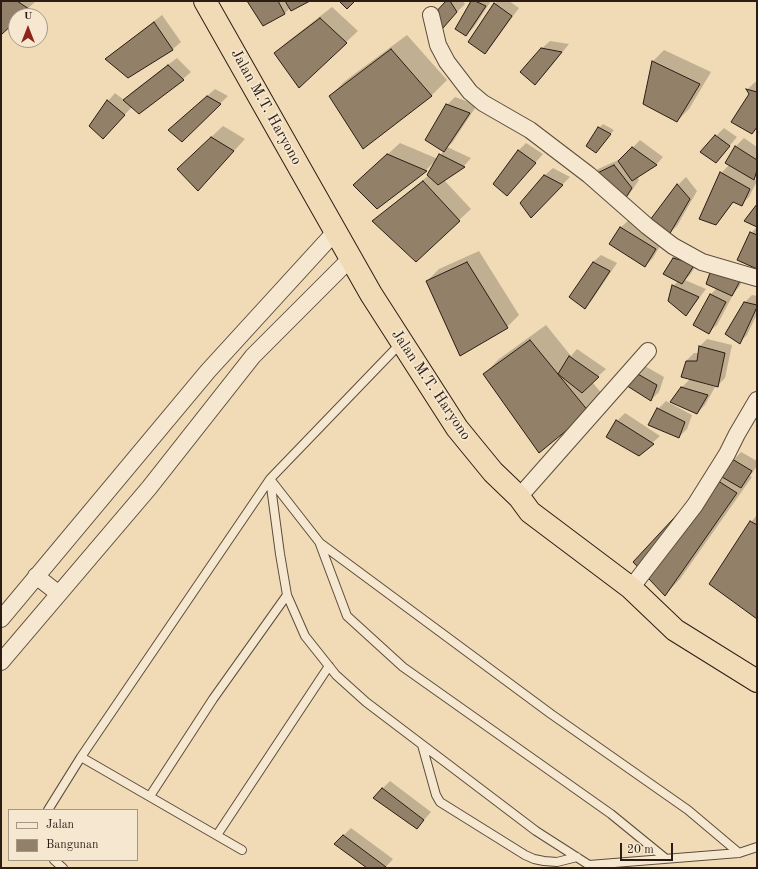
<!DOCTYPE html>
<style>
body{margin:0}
#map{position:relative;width:758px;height:869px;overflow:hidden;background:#f1dbb6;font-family:"Old Standard TT",serif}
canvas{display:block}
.frame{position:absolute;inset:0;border:2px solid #2b1d14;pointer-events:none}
.legend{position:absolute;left:8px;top:809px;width:130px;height:52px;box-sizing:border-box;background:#f6e8d0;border:1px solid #a59785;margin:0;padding:5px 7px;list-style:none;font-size:12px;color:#2b1d14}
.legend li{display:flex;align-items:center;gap:8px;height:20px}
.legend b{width:20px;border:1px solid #a59785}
.north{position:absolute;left:8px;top:8px;width:40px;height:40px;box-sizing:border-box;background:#f6e8d0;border:1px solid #a59785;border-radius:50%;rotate:0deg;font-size:11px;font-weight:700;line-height:16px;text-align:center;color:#2b1d14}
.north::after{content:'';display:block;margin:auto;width:14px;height:18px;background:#8f2418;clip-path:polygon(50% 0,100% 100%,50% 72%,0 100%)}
.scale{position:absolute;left:620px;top:843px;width:53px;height:18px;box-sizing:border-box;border:2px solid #2b1d14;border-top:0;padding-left:5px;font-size:12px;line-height:14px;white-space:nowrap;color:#2b1d14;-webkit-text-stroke:3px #f6e8d0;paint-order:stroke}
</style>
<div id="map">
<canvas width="758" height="869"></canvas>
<div class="frame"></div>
<ul class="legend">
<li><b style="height:5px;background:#f6e8d0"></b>Jalan</li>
<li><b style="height:11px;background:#928068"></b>Bangunan</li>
</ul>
<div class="north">U</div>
<div class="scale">20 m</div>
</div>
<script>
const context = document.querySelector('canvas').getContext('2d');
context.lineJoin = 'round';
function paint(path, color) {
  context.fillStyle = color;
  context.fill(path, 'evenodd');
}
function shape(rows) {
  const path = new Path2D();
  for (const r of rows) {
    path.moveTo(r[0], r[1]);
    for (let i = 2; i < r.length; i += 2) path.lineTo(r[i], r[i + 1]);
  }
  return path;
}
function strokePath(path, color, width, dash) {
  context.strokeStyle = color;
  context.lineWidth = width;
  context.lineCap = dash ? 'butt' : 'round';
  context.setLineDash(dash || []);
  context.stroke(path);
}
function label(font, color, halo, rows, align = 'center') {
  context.font = font + ' "Old Standard TT",serif';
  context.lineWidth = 3.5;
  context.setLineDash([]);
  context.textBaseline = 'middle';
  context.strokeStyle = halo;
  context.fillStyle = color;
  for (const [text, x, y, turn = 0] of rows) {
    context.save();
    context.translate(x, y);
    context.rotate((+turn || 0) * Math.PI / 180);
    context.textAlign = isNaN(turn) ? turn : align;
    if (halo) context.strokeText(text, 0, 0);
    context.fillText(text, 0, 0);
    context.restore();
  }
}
paint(shape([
 [1,1,36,1,20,16,16,16,16,20,1,34],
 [249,1,308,1,290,8,285,13,263,24],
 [447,1,463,1,465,4,450,19],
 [472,1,491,1,474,27,466,35],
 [497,1,509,1,519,8,492,45,485,53,495,4],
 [332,7,358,31,299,86,275,53,287,42],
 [162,15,181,42,173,49,128,77,106,59,114,52],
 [407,35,447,80,432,95,363,148,330,96,345,81],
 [550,41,569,44,543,76,541,49],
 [664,50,711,72,689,109,677,121,652,62],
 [177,58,191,72,183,79,132,107,110,130,108,101,115,93,124,100,132,92],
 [755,82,757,83,757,128,752,133,750,94,747,90],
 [215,89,228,96,182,141,169,130],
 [455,97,477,105,452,143,447,147,471,158,464,166,444,180,471,209,416,260,374,221,386,210,429,175,436,160,426,170,377,208,366,174,400,143,438,159,444,150,447,105],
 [603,124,614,130,596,152,599,128],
 [223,126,245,139,198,190,190,157],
 [724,128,737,137,716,162,716,136],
 [744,138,757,147,757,176,754,179,757,181,749,197,741,205,734,201,723,216,715,224,721,173,730,164,726,162,736,146],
 [640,140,663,157,656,165,637,177,639,180,628,196,621,204,590,177,598,169,623,158],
 [526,143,543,154,507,195,518,151],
 [553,168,570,177,531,216,545,175],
 [686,177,697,191,677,226,669,233,652,220,678,185],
 [629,220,663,241,653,258,645,266,610,244,621,227],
 [757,227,757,268,751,233],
 [682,250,702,256,690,275,685,280,706,289,693,306,686,314,673,286,678,281,674,258],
 [479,251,519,315,507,327,427,281,439,269],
 [601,255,617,263,592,300,585,307,593,262],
 [748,271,739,287,734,293,717,325,709,332,695,325,711,294,717,288],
 [752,295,757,296,757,314,747,335,740,342,744,303],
 [546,325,571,356,577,349,606,369,592,382,604,396,589,411,484,374,499,359],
 [707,339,732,345,725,378,718,385,696,380,696,381,715,387,705,405,697,413,682,387,691,378,686,361,694,353,699,353,700,346],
 [638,362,664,377,659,392,651,400,622,381],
 [666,401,692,415,687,429,679,437,658,409],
 [625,413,660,436,639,455,617,421],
 [741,452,757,461,757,466,750,476,752,477,680,579,665,595,635,562],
 [757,515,757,618,751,522],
 [390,781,431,812,417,828,374,797],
 [351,828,393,859,385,868,369,868,335,844]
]), '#0003');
const building = shape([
 [1,1,17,1,29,9,22,16,16,16,16,21,1,35,1,1],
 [247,1,278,1,285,14,263,26,247,1],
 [285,1,310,1,291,11,285,1],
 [339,1,355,1,347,9,339,1],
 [446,1,450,1,457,12,443,28,431,17,446,1],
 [471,1,475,1,486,6,466,36,455,29,471,1],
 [494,3,512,16,485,54,468,42,494,3],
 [320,18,347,43,299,88,274,53,320,18],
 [154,22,173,50,128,78,105,59,154,22],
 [541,48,562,52,535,85,520,72,541,48],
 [391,49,432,96,363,149,329,96,391,49],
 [652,61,700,84,677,122,643,104,652,61],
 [168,65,184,80,139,114,123,100,168,65],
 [746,89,757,92,757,127,752,134,731,122,749,94,746,89],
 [207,96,221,104,182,142,168,130,207,96],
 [107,100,125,115,103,139,89,126,107,100],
 [446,104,470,113,444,152,425,140,446,104],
 [598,127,611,134,596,153,586,146,598,127],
 [715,135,730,146,716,163,700,152,715,135],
 [211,137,234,151,198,191,177,169,211,137],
 [735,146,757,160,757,170,754,180,725,163,735,146],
 [632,147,657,165,632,181,618,161,632,147],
 [518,150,536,163,507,196,493,184,518,150],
 [387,154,427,171,377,209,353,185,387,154],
 [439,154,465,167,438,185,427,175,439,154],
 [614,165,632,188,621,205,589,177,614,165],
 [720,172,750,189,742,206,733,202,716,225,699,219,720,172],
 [544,175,563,185,531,218,520,203,544,175],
 [423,181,460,221,416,262,372,221,423,181],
 [677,184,690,199,669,235,650,220,677,184],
 [757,204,757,227,744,221,757,204],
 [620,227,656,249,645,267,609,244,620,227],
 [750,232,757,235,757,269,737,260,750,232],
 [673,258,695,264,682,284,663,274,673,258],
 [467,262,508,328,460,356,426,281,467,262],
 [593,262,610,271,585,309,569,297,593,262],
 [712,267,741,279,732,296,706,284,712,267],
 [672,285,699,297,686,316,668,301,672,285],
 [710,294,726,302,709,334,693,325,710,294],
 [744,302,757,305,757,307,740,344,725,334,744,302],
 [530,340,589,412,539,453,483,374,530,340],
 [699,346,725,353,718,387,681,377,686,361,697,361,699,346],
 [569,356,599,377,582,393,558,374,569,356],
 [629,369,657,385,651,401,621,382,629,369],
 [681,387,708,395,697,414,670,402,681,387],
 [657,408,685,422,679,438,648,425,657,408],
 [616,420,654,444,639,456,606,437,616,420],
 [732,459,752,471,741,488,722,477,732,459],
 [712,477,737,493,665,596,633,562,712,477],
 [750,521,757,525,757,619,709,584,750,521],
 [382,788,424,820,417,829,373,798,382,788],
 [343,835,386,867,385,868,367,868,334,844,343,835]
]);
paint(building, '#928068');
strokePath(building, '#2b1d14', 1);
const service = shape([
 [401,343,270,479,280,554,287,595,305,636,336,675,366,702,536,831,589,865,739,853,757,847],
 [320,544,347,616,403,667,611,814,665,858],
 [422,745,436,795,440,802,525,855,534,859,544,861,557,862,577,857],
 [81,757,242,850],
 [150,796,213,699,287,595],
 [48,810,81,757,270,479,320,543,551,714,688,810,739,853],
 [217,835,329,666],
 [54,860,63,868]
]);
const minor = shape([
 [431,15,438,45,447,62,470,92,483,103,530,130,589,175,647,226,673,246,702,262,757,278],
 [519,497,648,351],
 [36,576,59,594],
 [631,588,695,505,727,454,737,434,757,400],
 [1,619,208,371,335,232],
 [1,662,149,488,253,356,351,258]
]);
const trunk = shape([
 [205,1,371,294,457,428,493,472,519,497,530,512,631,588,675,630,757,681]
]);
strokePath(service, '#5c4c3c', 10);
strokePath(minor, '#5c4c3c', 18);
strokePath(trunk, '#2b1d14', 24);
strokePath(service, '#f6e8d0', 8);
strokePath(minor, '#f6e8d0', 16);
strokePath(trunk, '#f1dbb6', 22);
label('15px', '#2b1d14', '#f6e8d0', [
 ["Jalan M.T. Haryono",266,107,61],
 ["Jalan M.T. Haryono",431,385,56]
]);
</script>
